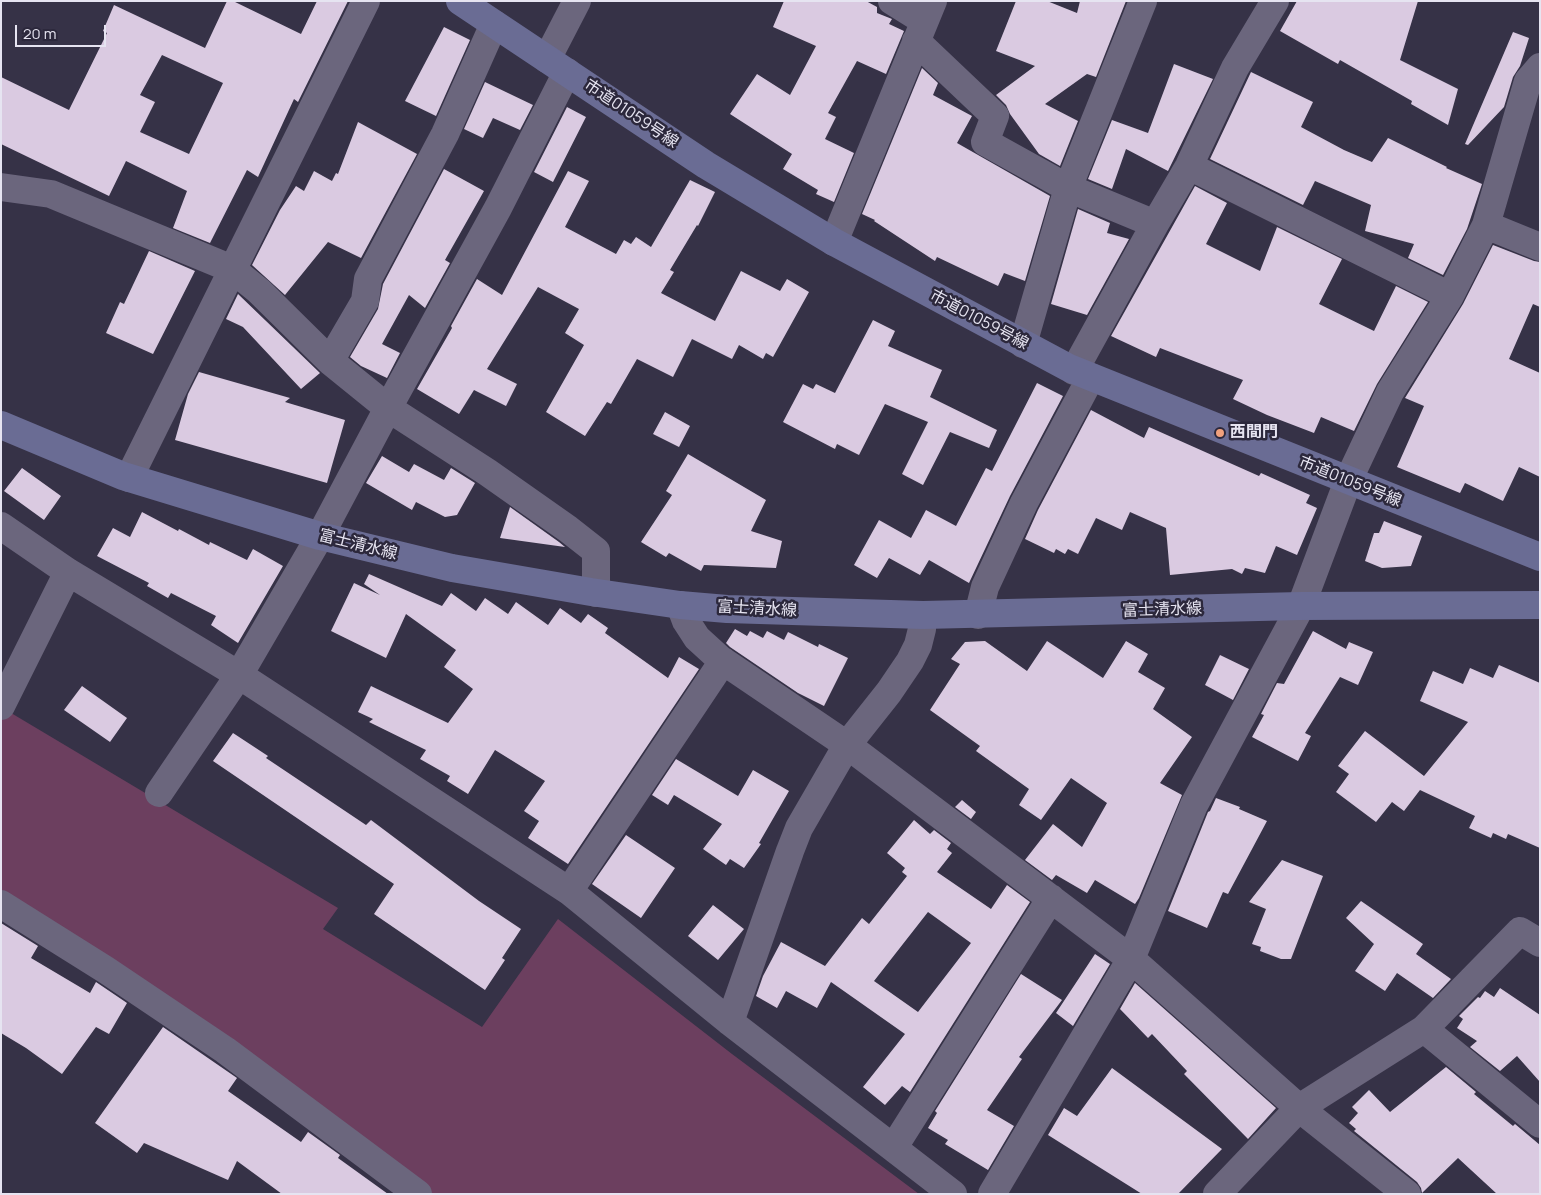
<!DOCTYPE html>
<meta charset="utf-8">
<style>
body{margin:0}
#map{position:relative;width:1541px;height:1195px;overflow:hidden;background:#363247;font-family:Manrope,sans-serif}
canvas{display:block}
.frame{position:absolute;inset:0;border:2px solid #e6e4f1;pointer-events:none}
.scale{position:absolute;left:15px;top:25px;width:91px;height:22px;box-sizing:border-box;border:2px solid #e6e4f1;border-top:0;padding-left:6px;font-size:15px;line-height:18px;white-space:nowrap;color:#e6e4f1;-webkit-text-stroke:4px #2c283c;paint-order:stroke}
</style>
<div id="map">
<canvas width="1541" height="1195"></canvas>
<div class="frame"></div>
<div class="scale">20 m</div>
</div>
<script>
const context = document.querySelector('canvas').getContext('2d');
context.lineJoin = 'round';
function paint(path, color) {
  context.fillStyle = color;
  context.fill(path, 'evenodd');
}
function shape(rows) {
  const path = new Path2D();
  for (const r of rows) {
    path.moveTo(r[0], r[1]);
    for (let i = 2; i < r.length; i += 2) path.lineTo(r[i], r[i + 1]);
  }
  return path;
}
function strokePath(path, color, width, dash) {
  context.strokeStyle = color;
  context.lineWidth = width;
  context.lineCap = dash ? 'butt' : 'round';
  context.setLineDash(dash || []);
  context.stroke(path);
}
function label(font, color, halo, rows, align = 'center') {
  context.font = font + ' Manrope,"Noto Sans JP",sans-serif';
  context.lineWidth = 5;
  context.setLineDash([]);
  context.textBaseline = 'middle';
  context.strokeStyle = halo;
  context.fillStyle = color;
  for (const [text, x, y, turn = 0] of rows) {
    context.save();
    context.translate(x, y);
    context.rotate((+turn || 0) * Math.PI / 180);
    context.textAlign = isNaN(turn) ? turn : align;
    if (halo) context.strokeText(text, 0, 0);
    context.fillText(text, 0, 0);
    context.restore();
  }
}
paint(shape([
 [1,707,338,908,323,929,482,1027,558,919,732,1054,919,1194,433,1194,306,1097,1,893]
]), '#6c3f5f');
paint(shape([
 [227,1,233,1,301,34,317,1,348,1,298,102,294,99,258,177,247,170,210,243,173,228,187,191,126,161,109,196,1,144,1,77,69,110,107,33,103,31,114,5,205,48],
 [162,55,223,83,189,154,140,132,155,102,140,95],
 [784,1,866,1,877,7,877,13,892,19,889,24,904,31,886,74,857,61,828,113,836,117,825,139,854,153,834,202,816,194,818,190,783,169,792,154,730,114,757,74,790,95,816,46,773,27],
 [1016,1,1047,1,1077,13,1080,1,1126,1,1096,77,1087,74,1045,104,1078,121,1080,116,1060,166,1039,154,1010,114,1006,105,996,95,1035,66,996,51],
 [1297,1,1418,1,1400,60,1458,89,1448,125,1411,104,1412,101,1340,60,1338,64,1280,31],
 [444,27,470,40,436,116,405,101],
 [1513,32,1529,38,1520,66,1513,77,1504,107,1468,145,1465,144],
 [1174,64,1213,79,1168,171,1126,149,1112,189,1088,179,1112,120,1148,133],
 [922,68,938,83,933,95,972,116,957,143,1050,196,1025,281,1004,273,998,286,937,257,935,261,874,221,875,220,862,214],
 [1251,72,1313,102,1301,127,1344,150,1372,162,1388,138,1447,167,1446,168,1482,184,1467,229,1443,275,1408,258,1414,244,1365,231,1371,205,1315,181,1303,205,1210,159],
 [485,82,533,105,520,130,493,118,483,138,464,129],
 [567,107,586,117,553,182,534,172],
 [358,122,417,154,361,258,328,242,285,295,252,265,280,210,296,186,304,191,314,171,332,181,336,173,338,174],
 [444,169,484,191,445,260,450,263,425,308,409,295,382,344,400,353,387,378,361,366,350,357,378,309,383,284],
 [568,171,589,181,565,227,616,254,624,240,631,244,636,237,651,247,690,180,715,192,698,226,697,225,670,270,674,272,661,293,715,321,741,271,780,291,787,279,809,292,773,357,766,353,763,359,739,345,732,359,692,339,673,377,637,359,611,404,607,402,585,436,546,412,584,345,565,333,579,309,538,287,487,369,517,384,506,406,474,390,459,414,417,389,452,328,451,326,477,279,502,295],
 [1195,186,1227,203,1206,244,1260,271,1277,227,1342,259,1319,304,1374,331,1396,286,1428,302,1377,384,1354,431,1321,417,1314,433,1267,415,1233,399,1243,380,1160,348,1156,357,1111,336],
 [1078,209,1110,223,1107,233,1129,239,1087,315,1051,304],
 [1493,245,1534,261,1540,262,1540,307,1533,304,1509,359,1540,373,1540,477,1519,467,1503,501,1465,483,1460,493,1397,467,1424,406,1405,398,1463,304],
 [149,251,195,271,153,354,106,333,120,302,124,304],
 [238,294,320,373,301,389,243,327,226,319],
 [873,320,895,331,888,346,942,370,930,397,997,430,989,448,950,432,923,485,902,474,928,422,885,404,859,455,837,444,835,449,783,422,803,384,813,389,816,384,835,393],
 [199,372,290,398,285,402,345,420,327,483,175,440,188,394],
 [1037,383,1063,396,1010,496,969,583,929,560,920,575,889,558,877,578,854,565,879,520,911,538,926,510,956,526,986,468,992,471],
 [1091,410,1144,438,1149,427,1259,476,1261,473,1310,495,1306,503,1317,508,1297,555,1276,546,1265,573,1245,568,1242,574,1232,569,1170,575,1166,528,1130,512,1122,530,1096,518,1078,554,1068,549,1065,554,1056,549,1054,553,1025,539,1038,510],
 [665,412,690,426,679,447,653,434],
 [688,454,766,500,751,531,782,541,776,568,704,565,701,571,669,553,666,557,641,542,672,495,666,491],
 [382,456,409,472,414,464,444,480,451,468,475,483,457,515,445,517,416,502,412,510,366,483],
 [22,468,61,496,44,520,4,491],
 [510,507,559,542,565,547,500,538],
 [142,512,178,531,179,529,209,545,210,542,247,560,253,549,283,566,238,643,211,625,216,616,171,593,168,598,147,586,149,583,97,556,113,528,130,537],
 [1384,521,1422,536,1411,566,1382,568,1365,561,1374,533,1379,533],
 [369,574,442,606,451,593,476,611,485,598,508,614,516,602,548,625,560,608,581,623,588,614,608,628,605,633,668,678,679,657,699,669,568,864,528,838,539,821,524,811,545,781,495,750,468,794,447,781,450,776,420,759,426,750,369,722,373,719,358,712,371,686,448,723,473,689,444,667,456,650,406,614,386,658,331,631,354,583,380,595,364,584],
 [735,629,747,636,750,631,763,638,767,631,784,640,788,632,818,647,819,644,848,658,824,706,798,693,730,647,726,643],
 [1313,631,1346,649,1349,642,1373,652,1358,685,1340,677,1305,733,1311,736,1298,761,1252,737,1264,715,1261,714,1277,683,1284,684],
 [985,641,1027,671,1047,641,1103,678,1126,641,1148,654,1138,672,1165,688,1153,709,1192,737,1160,783,1182,795,1139,898,1135,904,1095,880,1087,893,1056,875,1052,880,1025,860,1053,824,1082,847,1107,803,1071,778,1041,820,1019,805,1029,789,976,751,980,746,930,710,960,664,951,659,965,642],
 [1220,655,1249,669,1233,700,1205,685],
 [1499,665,1540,683,1540,848,1508,834,1506,839,1493,833,1491,838,1469,828,1475,816,1420,790,1404,811,1392,802,1376,822,1336,792,1349,774,1338,766,1365,731,1424,776,1468,722,1420,701,1433,671,1463,684,1470,668,1493,678],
 [82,686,127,718,110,742,64,710],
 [233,733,268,756,266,758,366,825,371,820,479,901,521,929,502,958,505,960,485,990,374,914,394,884,213,761],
 [676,759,738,796,753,770,789,791,759,843,761,844,744,868,730,859,726,865,703,849,722,824,674,795,668,805,652,795],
 [1216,798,1240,807,1239,809,1267,821,1228,894,1223,892,1207,928,1168,911,1208,812,1210,811],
 [962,800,976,812,971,819,955,807],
 [914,820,930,834,934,830,951,843,947,849,952,853,937,872,991,909,1007,885,1030,902,910,1092,902,1086,885,1105,863,1087,905,1034,831,982,817,1008,786,991,777,1008,756,996,763,976,781,942,825,966,862,918,869,924,907,876,902,872,905,868,887,853],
 [928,912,971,943,918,1012,874,981],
 [626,835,675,868,641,918,592,884],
 [1282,860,1323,876,1291,959,1281,959,1260,951,1261,947,1252,944,1266,909,1249,902],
 [1361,901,1423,944,1416,954,1451,979,1433,998,1397,973,1385,991,1355,971,1374,944,1346,918],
 [713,905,744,929,718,960,688,936],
 [1,923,38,946,31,958,90,993,96,982,127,1003,109,1034,96,1027,62,1074,26,1048,1,1033],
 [1095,954,1110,964,1073,1026,1056,1013],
 [1021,974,1062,1000,1019,1057,1022,1059,987,1110,1014,1126,988,1170,945,1144,948,1140,928,1128,937,1113,935,1111],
 [1135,983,1276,1108,1248,1139,1184,1074,1187,1071,1152,1034,1148,1038,1120,1009],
 [1500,988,1540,1015,1540,1082,1517,1056,1500,1071,1470,1047,1477,1041,1457,1028,1463,1019,1459,1016,1478,997,1480,998,1485,991,1494,997],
 [163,1027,237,1078,228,1091,301,1142,308,1132,340,1155,338,1158,388,1194,282,1194,237,1161,228,1180,144,1143,137,1153,95,1123],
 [1446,1067,1476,1092,1474,1094,1513,1126,1515,1124,1540,1145,1540,1194,1497,1194,1458,1158,1422,1193,1421,1188,1417,1182,1354,1131,1356,1129,1349,1123,1358,1113,1352,1107,1369,1090,1390,1112],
 [1112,1068,1222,1149,1178,1194,1142,1194,1048,1135,1064,1108,1077,1116]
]), '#dacae1');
strokePath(shape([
 [892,1,924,21],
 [916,41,995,116,985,142,1068,188,1155,224,1189,166,1235,68,1275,1],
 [547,59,577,1],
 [567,72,498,208,388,408,487,472,568,529,596,551,596,593],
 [1189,166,1450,296],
 [1,187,51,194,232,269,259,291,330,361,388,408,320,536,239,675,159,793],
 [1486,225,1540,247],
 [834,242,933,1],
 [1023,344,1068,188,1143,1],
 [330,361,365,301,368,279,445,134,494,24],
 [1074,371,1155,224],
 [129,478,366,1],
 [1,526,68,572,239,675,569,891,730,1022,953,1194],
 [680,605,686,621,697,638,720,659,847,745,1131,959,1299,1108,1407,1194],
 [978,615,985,587,1024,503,1091,377],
 [1,706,68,572],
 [569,891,723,661],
 [1,904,106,970,225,1050,418,1194],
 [730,1022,790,851,799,828,847,745,889,692,910,661,918,645,922,629,923,615],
 [1424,1029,1520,931,1540,943],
 [894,1147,1051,898],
 [992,1194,1131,959,1194,805,1301,606,1348,481,1390,392,1450,296,1486,225,1528,81,1540,67],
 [1217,1194,1299,1108,1424,1029,1540,1124]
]), '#6b667d', 28);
strokePath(shape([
 [460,1,706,165,834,242,1069,368,1540,557],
 [1,425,123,476,320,536,452,568,591,592,680,605,727,609,923,615,1301,606,1540,605]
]), '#6a6c94', 28);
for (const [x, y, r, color] of [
 [1220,433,5,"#f1a17d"]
]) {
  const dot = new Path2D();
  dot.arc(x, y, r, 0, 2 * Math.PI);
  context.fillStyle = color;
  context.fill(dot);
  strokePath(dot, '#2c283c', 2);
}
label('16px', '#e6e4f1', '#2c283c', [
 ["市道01059号線",631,114,34],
 ["市道01059号線",979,320,28],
 ["市道01059号線",1350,482,22],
 ["富士清水線",358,545,14],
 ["富士清水線",757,609,3],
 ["富士清水線",1162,610,-2]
]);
label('bold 16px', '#e6e4f1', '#2c283c', [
 ["西間門",1230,433]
], 'left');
</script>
